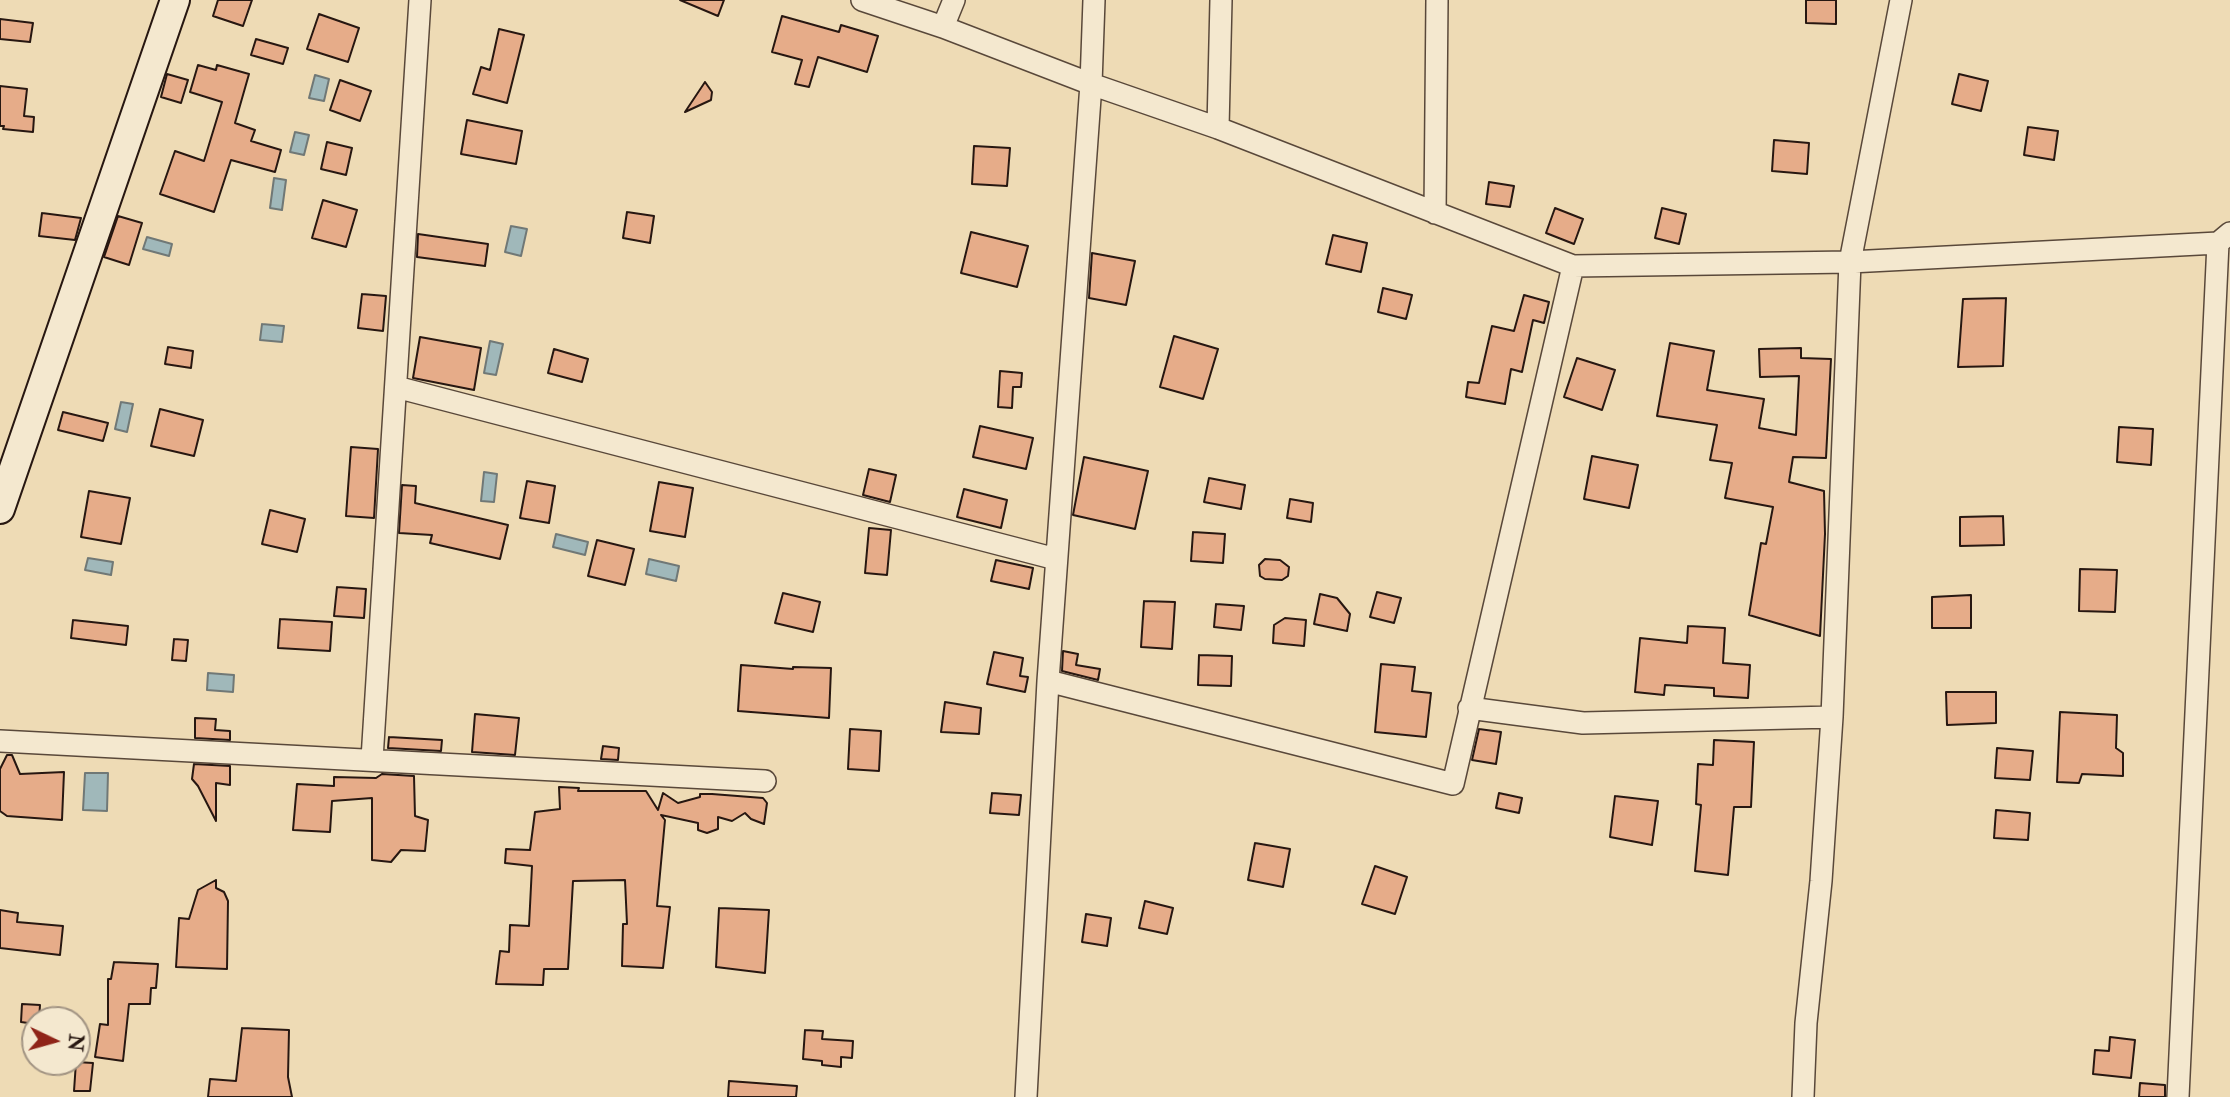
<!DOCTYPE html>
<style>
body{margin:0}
#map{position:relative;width:2230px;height:1097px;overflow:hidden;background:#eedbb5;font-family:"IM FELL Double Pica",serif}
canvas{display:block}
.north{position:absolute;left:21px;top:1006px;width:70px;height:70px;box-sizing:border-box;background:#f4e8cf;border:2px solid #a29483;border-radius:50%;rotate:95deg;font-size:19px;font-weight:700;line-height:28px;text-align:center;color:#271711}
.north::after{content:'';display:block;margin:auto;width:24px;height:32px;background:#8f2418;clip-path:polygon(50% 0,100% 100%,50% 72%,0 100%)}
</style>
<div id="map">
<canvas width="2230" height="1097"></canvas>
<div class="north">N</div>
</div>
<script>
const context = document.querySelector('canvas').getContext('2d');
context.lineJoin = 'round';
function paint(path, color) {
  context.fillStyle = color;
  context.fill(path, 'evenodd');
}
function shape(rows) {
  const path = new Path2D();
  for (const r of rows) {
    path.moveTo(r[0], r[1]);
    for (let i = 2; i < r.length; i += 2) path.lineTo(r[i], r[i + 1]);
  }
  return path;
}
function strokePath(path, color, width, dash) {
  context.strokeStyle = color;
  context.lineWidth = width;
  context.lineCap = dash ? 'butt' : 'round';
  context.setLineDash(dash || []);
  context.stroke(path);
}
const water = shape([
 [315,75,329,79,324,101,309,98,315,75],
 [295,132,309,135,304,155,290,152,295,132],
 [274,178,286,180,282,210,270,208,274,178],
 [511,226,527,229,521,256,505,252,511,226],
 [147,237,172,244,169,256,143,249,147,237],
 [262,324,284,326,282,342,260,340,262,324],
 [490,341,503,344,496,375,484,373,490,341],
 [121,402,133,404,127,432,115,429,121,402],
 [484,472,497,474,494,502,481,501,484,472],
 [556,534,588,542,585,555,553,547,556,534],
 [88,558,113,562,111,575,85,570,88,558],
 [649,559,679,566,676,581,646,574,649,559],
 [208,673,234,675,233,692,207,690,208,673],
 [85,773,108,773,107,811,83,810,85,773]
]);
paint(water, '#a0b8ba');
strokePath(water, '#707876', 2);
const building = shape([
 [218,0,252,0,243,26,213,16,218,0],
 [680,0,724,0,718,16,680,0],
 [1806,0,1836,0,1836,24,1806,23,1806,0],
 [319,14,359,28,348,62,307,49,319,14],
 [782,16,839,32,841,25,878,36,867,72,818,57,809,87,795,84,802,60,772,52,782,16],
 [0,19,33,23,30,42,0,39,0,19],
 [499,29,524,35,507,103,473,94,481,67,490,70,499,29],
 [256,39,288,48,283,64,251,55,256,39],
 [198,65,216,70,217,65,249,74,235,123,255,130,251,141,281,150,275,172,231,160,214,212,160,194,175,151,204,161,222,102,190,92,198,65],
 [167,74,188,80,181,103,161,97,167,74],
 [1959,74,1988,81,1981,111,1952,104,1959,74],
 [340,80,371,91,360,121,330,110,340,80],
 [705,82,712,92,711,100,685,112,705,82],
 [0,86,27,89,24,116,34,117,33,132,3,129,4,126,0,126,0,86],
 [467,120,522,131,516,164,461,154,467,120],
 [2028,127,2058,131,2054,160,2024,155,2028,127],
 [1774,140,1809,143,1807,174,1772,171,1774,140],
 [327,142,352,148,346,175,321,169,327,142],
 [974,146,1010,148,1007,186,972,184,974,146],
 [1489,182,1514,186,1510,207,1486,204,1489,182],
 [323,200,357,210,346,247,312,238,323,200],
 [1555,208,1583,219,1574,244,1546,233,1555,208],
 [1662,208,1686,214,1679,244,1655,238,1662,208],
 [627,212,654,216,650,243,623,238,627,212],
 [42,213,81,218,75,240,39,236,42,213],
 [118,216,142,223,129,265,104,257,118,216],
 [971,232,1028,246,1017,287,961,273,971,232],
 [418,234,488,244,485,266,417,257,418,234],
 [1333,235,1367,243,1361,272,1326,264,1333,235],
 [1092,253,1135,261,1126,305,1089,298,1092,253],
 [1383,288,1412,295,1406,319,1378,312,1383,288],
 [362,294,386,296,383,331,358,328,362,294],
 [1524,295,1549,302,1544,323,1533,320,1522,372,1511,369,1505,404,1466,397,1468,382,1479,383,1492,326,1514,331,1524,295],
 [2006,298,2003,366,1958,367,1963,299,2006,298],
 [1174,336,1218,349,1203,399,1160,387,1174,336],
 [420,337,481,348,474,390,413,378,420,337],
 [1670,343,1714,351,1707,390,1764,399,1759,428,1796,435,1799,376,1760,377,1759,349,1801,348,1801,358,1831,359,1826,458,1793,457,1789,482,1824,491,1825,534,1820,636,1749,615,1761,543,1766,544,1773,507,1725,498,1732,463,1710,460,1717,425,1657,416,1670,343],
 [168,347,193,351,191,368,165,364,168,347],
 [554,349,588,359,582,382,548,373,554,349],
 [1577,358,1615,370,1602,410,1564,397,1577,358],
 [1000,371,1022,373,1021,387,1013,387,1012,408,998,407,1000,371],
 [160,409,203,420,194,456,151,446,160,409],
 [63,412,108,423,103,441,58,430,63,412],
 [980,426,1033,438,1026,469,973,457,980,426],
 [2119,427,2153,429,2151,465,2117,462,2119,427],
 [351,447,378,449,374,518,346,516,351,447],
 [1592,456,1638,465,1629,508,1584,499,1592,456],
 [1084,457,1148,471,1135,529,1073,515,1084,457],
 [869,469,896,475,890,502,863,495,869,469],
 [1209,478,1245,485,1241,509,1204,502,1209,478],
 [527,481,555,486,549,523,520,518,527,481],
 [659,482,693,488,685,537,650,531,659,482],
 [402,485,416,486,415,503,508,525,500,559,430,543,432,535,399,533,402,485],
 [964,489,1007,500,1001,528,957,517,964,489],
 [89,491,130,498,121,544,81,537,89,491],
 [1290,499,1313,503,1311,522,1287,518,1290,499],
 [270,510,305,519,297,552,262,544,270,510],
 [2003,516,2004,545,1960,546,1960,517,2003,516],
 [869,528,891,530,887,575,865,573,869,528],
 [1193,532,1225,534,1223,563,1191,561,1193,532],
 [597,540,634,549,625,585,588,576,597,540],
 [1265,559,1280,560,1289,567,1288,576,1282,580,1265,579,1260,576,1259,565,1265,559],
 [996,560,1033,568,1029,589,991,581,996,560],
 [2080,569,2117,570,2115,612,2079,611,2080,569],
 [337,587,366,589,364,618,334,616,337,587],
 [1377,592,1401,598,1394,623,1370,617,1377,592],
 [783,593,820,602,813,632,775,623,783,593],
 [1320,594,1337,598,1350,614,1347,631,1314,624,1320,594],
 [1971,595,1971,628,1932,628,1932,597,1971,595],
 [1144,601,1175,602,1172,649,1141,647,1144,601],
 [1216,604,1244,606,1241,630,1214,627,1216,604],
 [1285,618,1306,620,1304,646,1273,643,1274,625,1285,618],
 [280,619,332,622,330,651,278,648,280,619],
 [73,620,128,626,126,645,71,638,73,620],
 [1688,626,1725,628,1723,663,1750,665,1748,698,1714,696,1714,688,1665,685,1664,695,1635,692,1640,638,1687,643,1688,626],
 [174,639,188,640,186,661,172,660,174,639],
 [1063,651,1078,654,1076,665,1100,669,1098,680,1062,671,1063,651],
 [994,652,1023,658,1020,676,1028,677,1025,692,987,684,994,652],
 [1199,655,1232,656,1231,686,1198,685,1199,655],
 [1381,664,1415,667,1412,691,1431,693,1426,737,1375,732,1381,664],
 [741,665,793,669,793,667,831,668,829,718,738,711,741,665],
 [1946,692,1996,692,1996,723,1947,725,1946,692],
 [945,702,981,708,979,734,941,732,945,702],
 [2060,712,2117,715,2116,748,2123,753,2123,776,2082,774,2079,783,2057,782,2060,712],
 [475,714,519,718,515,755,472,752,475,714],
 [195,718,216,719,215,730,230,731,230,740,195,738,195,718],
 [850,729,881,731,879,771,848,769,850,729],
 [1479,729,1501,732,1496,764,1472,760,1479,729],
 [389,737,442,740,441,751,388,748,389,737],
 [1714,740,1754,742,1751,807,1734,807,1728,875,1695,871,1701,805,1696,804,1698,764,1713,765,1714,740],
 [603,746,619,748,618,760,601,759,603,746],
 [1997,748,2033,751,2030,780,1995,778,1997,748],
 [7,755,12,755,20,774,64,772,62,820,7,816,0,811,0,769,7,755],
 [194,764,230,766,230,785,216,783,216,821,198,786,192,779,194,764],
 [382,774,414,776,415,816,428,820,425,851,401,850,391,862,372,860,372,798,332,801,330,832,293,830,297,784,334,786,334,777,376,778,382,774],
 [559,787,579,788,578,791,646,791,658,810,663,793,678,803,700,797,700,794,712,794,763,798,767,803,764,824,751,819,745,813,732,821,718,817,718,829,707,833,698,830,698,823,661,815,665,820,657,906,670,907,663,968,622,966,623,924,627,924,625,880,573,881,568,969,544,969,543,985,496,984,500,951,509,952,510,925,529,926,532,866,505,863,506,849,530,850,535,812,560,809,559,787],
 [992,793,1021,795,1019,815,990,813,992,793],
 [1499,793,1522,798,1519,813,1496,808,1499,793],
 [1615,796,1658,801,1652,845,1610,837,1615,796],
 [1996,810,2030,813,2028,840,1994,838,1996,810],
 [1255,843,1290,849,1283,887,1248,880,1255,843],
 [1375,866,1407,877,1395,914,1362,904,1375,866],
 [216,880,216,888,224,892,228,901,227,969,176,967,179,918,189,919,198,890,216,880],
 [1145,901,1173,908,1167,934,1139,928,1145,901],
 [719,908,769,910,765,973,716,967,719,908],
 [0,910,18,913,17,922,63,926,60,955,0,948,0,910],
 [1086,914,1111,918,1107,946,1082,942,1086,914],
 [114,962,158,964,156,988,151,988,150,1004,129,1004,123,1061,95,1057,100,1024,108,1025,108,979,111,979,114,962],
 [22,1004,40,1005,39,1020,35,1020,35,1024,21,1022,22,1004],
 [242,1028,289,1030,288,1077,292,1097,208,1097,210,1079,236,1081,242,1028],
 [805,1030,823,1031,822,1039,853,1041,852,1058,841,1057,841,1067,822,1065,822,1061,803,1059,805,1030],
 [2110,1037,2135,1040,2131,1078,2093,1074,2095,1050,2109,1051,2110,1037],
 [76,1062,93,1063,90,1091,74,1091,76,1062],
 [729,1081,797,1086,796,1097,728,1097,729,1081],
 [2140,1083,2165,1085,2165,1097,2139,1097,2140,1083]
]);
paint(building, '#e6ac89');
strokePath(building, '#271711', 2);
const street = shape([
 [862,0,943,27,1091,84,1218,128,1573,266,1850,262,2218,243,2230,233],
 [943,27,954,0],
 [1218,128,1221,0],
 [1435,213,1437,0],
 [396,387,1056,559],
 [1048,681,1453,784,1573,266],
 [1469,708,1583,723,1832,717],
 [0,741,765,781],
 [372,759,420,0],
 [1026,1097,1048,681,1091,84,1094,0],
 [1803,1097,1806,1023,1821,881,1832,717,1850,262,1901,0],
 [2178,1097,2218,243]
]);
const secondary = shape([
 [0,509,175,0]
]);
strokePath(street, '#59483a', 24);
strokePath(secondary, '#271711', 32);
strokePath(street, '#f4e8cf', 21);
strokePath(secondary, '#f4e8cf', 28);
</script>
